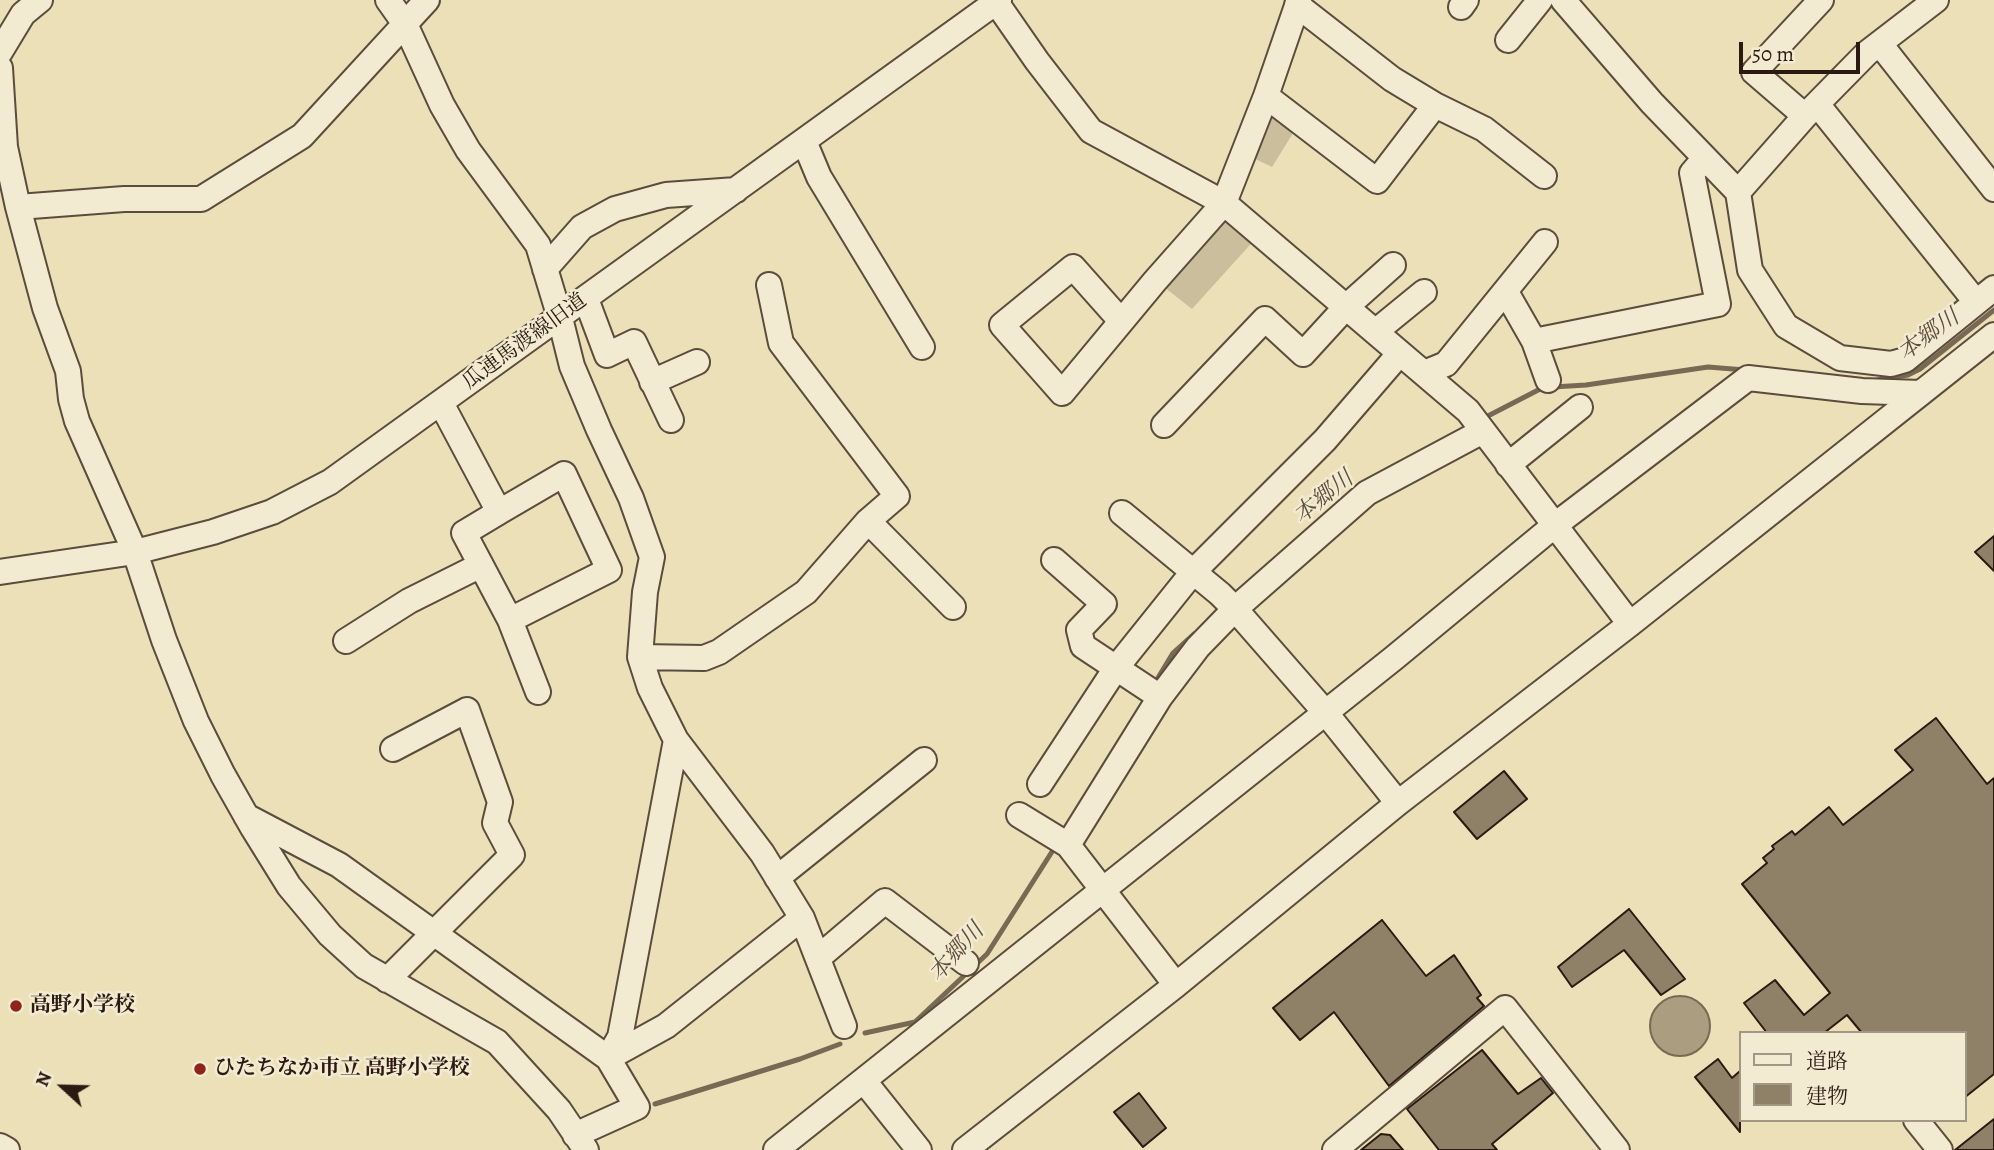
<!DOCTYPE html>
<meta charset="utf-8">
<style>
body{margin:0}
#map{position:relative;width:1994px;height:1150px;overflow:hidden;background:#ebe0b8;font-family:Alegreya,"Noto Serif JP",serif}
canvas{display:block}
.legend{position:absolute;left:1739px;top:1031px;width:228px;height:91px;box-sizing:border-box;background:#f2ebd1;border:2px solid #a29785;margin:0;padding:9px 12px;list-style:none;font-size:21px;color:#2b1a12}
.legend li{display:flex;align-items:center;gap:14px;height:35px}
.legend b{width:35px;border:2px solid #a29785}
.north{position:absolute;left:28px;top:1052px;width:70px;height:70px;-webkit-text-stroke:5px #f2ebd1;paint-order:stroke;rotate:292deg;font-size:19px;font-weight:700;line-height:28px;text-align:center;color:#2b1a12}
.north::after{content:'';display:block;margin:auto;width:24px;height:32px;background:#2b1a12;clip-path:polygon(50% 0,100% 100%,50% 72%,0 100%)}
.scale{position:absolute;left:1739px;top:42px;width:121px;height:32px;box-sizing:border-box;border:4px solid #2b1a12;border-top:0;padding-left:9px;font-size:21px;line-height:24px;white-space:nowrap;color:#2b1a12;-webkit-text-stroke:5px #f2ebd1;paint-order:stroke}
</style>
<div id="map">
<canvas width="1994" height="1150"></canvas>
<ul class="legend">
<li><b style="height:9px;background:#f2ebd1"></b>道路</li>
<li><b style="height:19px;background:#8f8168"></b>建物</li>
</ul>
<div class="north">N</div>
<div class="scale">50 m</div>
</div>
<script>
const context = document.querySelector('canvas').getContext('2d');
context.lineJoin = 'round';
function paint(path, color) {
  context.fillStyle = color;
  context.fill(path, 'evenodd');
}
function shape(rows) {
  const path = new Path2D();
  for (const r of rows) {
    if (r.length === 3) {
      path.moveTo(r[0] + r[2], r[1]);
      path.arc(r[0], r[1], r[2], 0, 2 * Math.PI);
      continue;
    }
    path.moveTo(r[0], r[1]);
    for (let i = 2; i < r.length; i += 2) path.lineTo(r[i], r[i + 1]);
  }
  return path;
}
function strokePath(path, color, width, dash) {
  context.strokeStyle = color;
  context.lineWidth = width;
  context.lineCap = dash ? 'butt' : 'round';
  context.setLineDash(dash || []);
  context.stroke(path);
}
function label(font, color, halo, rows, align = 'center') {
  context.font = font + ' Alegreya,"Noto Serif JP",serif';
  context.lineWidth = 5;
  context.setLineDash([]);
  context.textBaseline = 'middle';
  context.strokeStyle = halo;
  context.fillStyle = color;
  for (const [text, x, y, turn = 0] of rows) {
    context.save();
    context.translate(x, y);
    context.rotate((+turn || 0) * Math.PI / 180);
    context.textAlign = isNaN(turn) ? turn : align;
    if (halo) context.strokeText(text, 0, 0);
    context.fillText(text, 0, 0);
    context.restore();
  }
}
paint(shape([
 [1266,103,1298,125,1272,167,1245,154],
 [1223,209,1258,236,1192,309,1159,283]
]), '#cabe9c');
const water = shape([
 [1680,1026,30]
]);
paint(water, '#aa9d80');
strokePath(water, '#776954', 2);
strokePath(shape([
 [1877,380,1908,375,1920,369,1994,310],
 [1553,387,1586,385,1708,367,1745,370],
 [1484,418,1544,387],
 [1153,686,1173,653,1194,634],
 [865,1033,915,1022,987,954,1055,847],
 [655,1104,800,1059,840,1044]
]), '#776954', 5);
const building = shape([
 [1994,536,1994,571,1975,552,1994,536],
 [1936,718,1987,784,1994,778,1994,1074,1964,1098,1964,1033,1862,1033,1847,1015,1824,1033,1767,1033,1744,1003,1775,980,1804,1015,1830,993,1742,884,1767,863,1763,858,1774,849,1772,846,1792,831,1795,835,1829,807,1843,825,1913,770,1895,750,1936,718],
 [1504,771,1527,799,1477,839,1454,812,1504,771],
 [1629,909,1685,979,1661,995,1624,950,1572,987,1558,967,1629,909],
 [1382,920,1426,976,1454,955,1481,995,1477,998,1484,1006,1389,1086,1334,1012,1300,1040,1273,1008,1382,920],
 [1482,1050,1518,1094,1541,1078,1553,1093,1492,1144,1497,1150,1439,1150,1407,1109,1482,1050],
 [1718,1059,1732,1078,1740,1071,1740,1132,1695,1077,1718,1059],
 [1139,1093,1166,1128,1143,1147,1114,1112,1139,1093],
 [1994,1119,1994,1150,1955,1150,1994,1119],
 [1381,1134,1390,1135,1403,1150,1361,1150,1381,1134]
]);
paint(building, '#8f8168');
strokePath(building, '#2b1a12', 2);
const minor = shape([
 [388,0,405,24,442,105,468,150,538,245,560,318,572,366,599,430,631,498,652,557,645,592,640,657,650,688,676,740,762,853,802,918,844,1026],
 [1563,0,1652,103,1738,192,1750,270,1786,326,1840,358,1891,364,1905,360,1994,288],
 [996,2,1037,61,1091,131,1224,203,1468,411,1630,624],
 [1297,5,1392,79,1435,105,1484,129,1544,176],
 [1461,7,1466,0],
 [1508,40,1540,0],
 [1880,44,1994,189],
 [0,52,23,14,40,0],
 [0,68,5,147,18,207,45,308,68,371,71,399,77,421,135,552,164,640,196,721,223,775,253,828,289,886,330,935,364,966,497,1042,559,1110,586,1150],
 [1266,96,1377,181,1435,105],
 [1817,104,1976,302],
 [1805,116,1754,72,1821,0],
 [804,141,819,177,922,347],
 [1738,192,1805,116,1867,53,1936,0],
 [18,207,124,199,201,199,302,136,427,0],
 [545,269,582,227,615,209,666,195,736,190],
 [1506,292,1534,341,1548,380],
 [586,299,607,355,634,342,671,420],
 [1121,321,1073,267,1002,325,1062,393,1155,281,1224,203,1266,96,1299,0],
 [1375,332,1424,292],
 [1534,341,1718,304,1692,173,1704,159],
 [1424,373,1446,364,1545,242],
 [652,382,697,362],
 [441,403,499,512,464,533,510,620,609,570,564,474,499,512],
 [1164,425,1265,319,1303,354,1346,307,1393,265],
 [1508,465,1580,407],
 [1122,513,1220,594,1235,609,1325,712,1398,803],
 [868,521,953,607],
 [1054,560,1104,604,1079,630,1083,646,1160,697],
 [0,572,135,552,213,532,272,512,330,482,999,0],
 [510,620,538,692],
 [346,641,409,601,481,565],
 [640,657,704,658,719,652,806,592,868,521,897,496,781,343,769,285],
 [1040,784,1116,668,1193,572,1325,440,1400,353],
 [1019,815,1068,845],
 [246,816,339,865,608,1058,637,1107,575,1135],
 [777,878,924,760],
 [819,957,885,901,966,963],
 [387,980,512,855,495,823,500,802,467,710,393,749],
 [1176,985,1068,845,1160,697,1198,647,1235,609,1367,493,1483,431],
 [608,1058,620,1037,676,740],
 [608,1058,666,1026,802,918],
 [864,1081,919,1150],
 [1916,1120,1940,1150],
 [0,1146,7,1150],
 [776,1150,1394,658,1555,525,1748,378,1862,391,1921,393],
 [965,1150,1176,985,1398,803,1630,624,1994,335],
 [1335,1150,1505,1008,1617,1150]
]);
strokePath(minor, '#5b4c3c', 28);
strokePath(minor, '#f2ebd1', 24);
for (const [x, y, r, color] of [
 [16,1006,7,"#8f2418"],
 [200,1069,7,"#8f2418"]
]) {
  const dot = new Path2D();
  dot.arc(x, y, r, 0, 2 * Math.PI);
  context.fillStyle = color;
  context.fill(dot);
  strokePath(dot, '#f2ebd1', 2.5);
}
label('21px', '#2b1a12', '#f2ebd1', [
 ["瓜連馬渡線旧道",525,342,-36]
]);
label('bold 21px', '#2b1a12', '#f2ebd1', [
 ["高野小学校",30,1006],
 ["ひたちなか市立 高野小学校",214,1069]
], 'left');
label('italic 23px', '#5e4e3e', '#f2ebd1', [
 ["本郷川",1929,336,-36],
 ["本郷川",1324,498,-39],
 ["本郷川",957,953,-48]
]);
</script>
